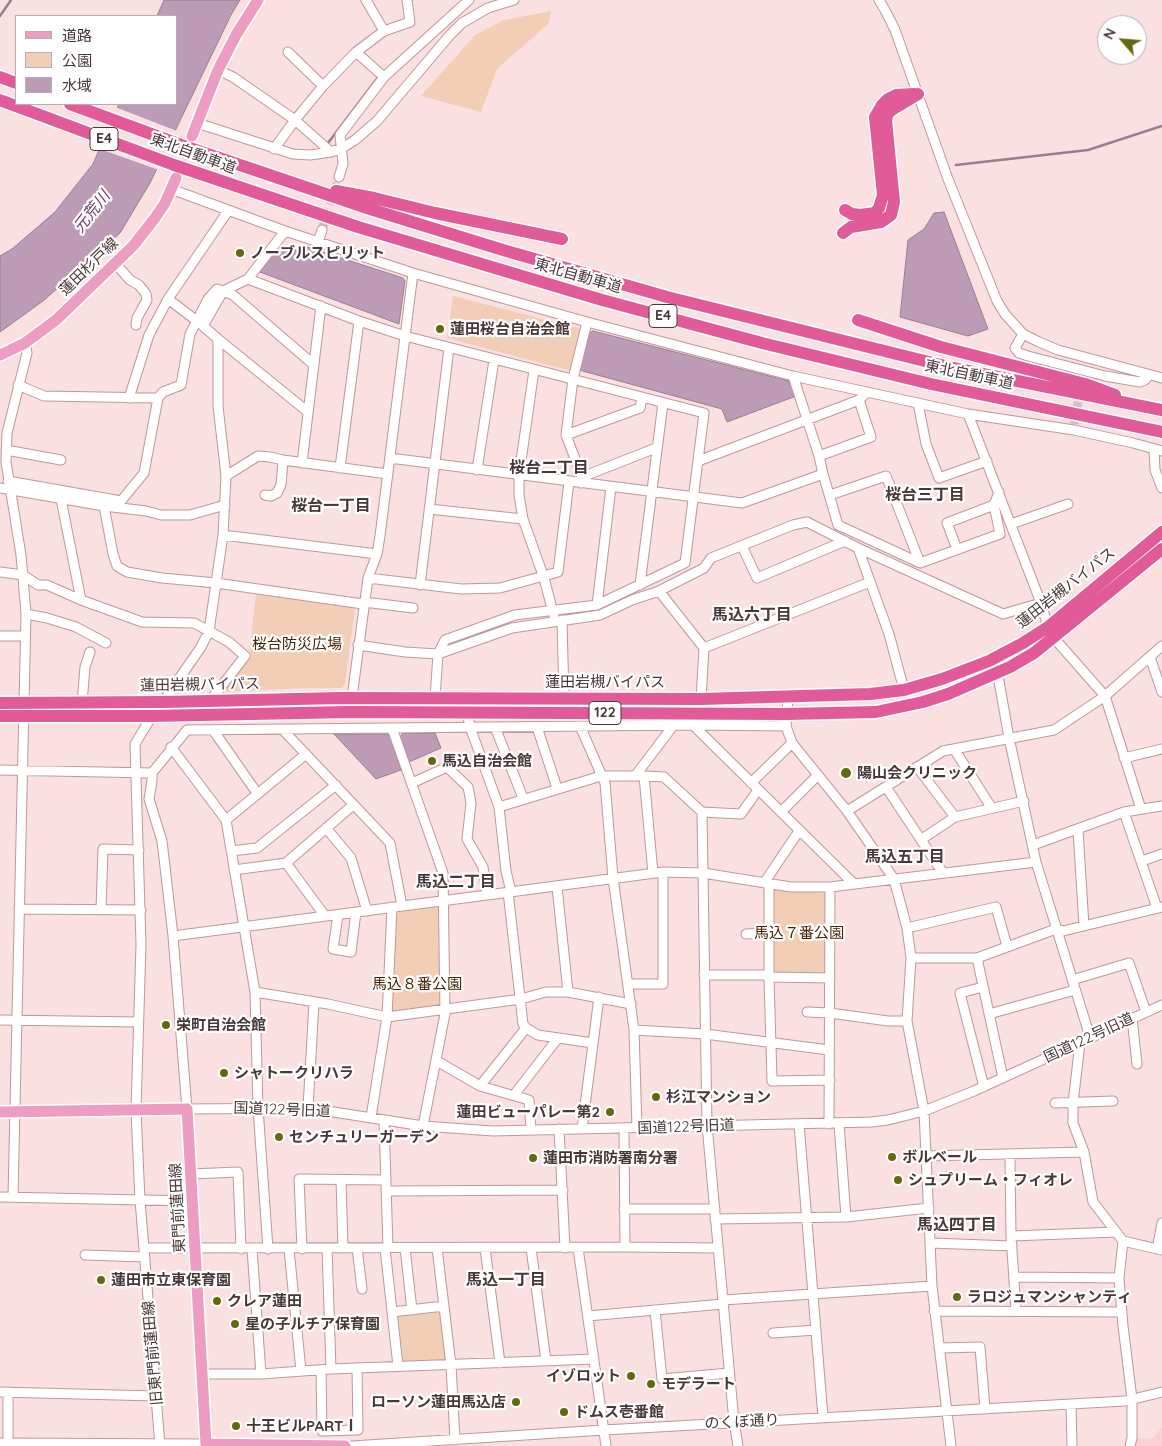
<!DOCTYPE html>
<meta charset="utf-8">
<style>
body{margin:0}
#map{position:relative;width:1162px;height:1446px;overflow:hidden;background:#fbe0e1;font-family:Quicksand,"Noto Sans JP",sans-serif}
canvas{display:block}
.legend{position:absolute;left:15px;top:15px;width:162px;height:90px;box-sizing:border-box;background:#fff;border:1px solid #b6afaf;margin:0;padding:6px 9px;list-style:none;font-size:15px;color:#483738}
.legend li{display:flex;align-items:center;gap:10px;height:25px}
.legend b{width:25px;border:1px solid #b6afaf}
.north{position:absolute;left:1097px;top:15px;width:50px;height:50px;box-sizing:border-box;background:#fff;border:1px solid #b6afaf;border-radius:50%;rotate:297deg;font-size:14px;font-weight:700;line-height:20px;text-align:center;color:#483738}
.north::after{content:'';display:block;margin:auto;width:18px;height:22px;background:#626a0d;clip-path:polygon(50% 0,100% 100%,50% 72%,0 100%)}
</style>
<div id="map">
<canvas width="1162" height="1446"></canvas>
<ul class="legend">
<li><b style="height:6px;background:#ee9dc2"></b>道路</li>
<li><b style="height:14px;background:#f3ceb7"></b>公園</li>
<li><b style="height:14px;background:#bd9bb6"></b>水域</li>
</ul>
<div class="north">N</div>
</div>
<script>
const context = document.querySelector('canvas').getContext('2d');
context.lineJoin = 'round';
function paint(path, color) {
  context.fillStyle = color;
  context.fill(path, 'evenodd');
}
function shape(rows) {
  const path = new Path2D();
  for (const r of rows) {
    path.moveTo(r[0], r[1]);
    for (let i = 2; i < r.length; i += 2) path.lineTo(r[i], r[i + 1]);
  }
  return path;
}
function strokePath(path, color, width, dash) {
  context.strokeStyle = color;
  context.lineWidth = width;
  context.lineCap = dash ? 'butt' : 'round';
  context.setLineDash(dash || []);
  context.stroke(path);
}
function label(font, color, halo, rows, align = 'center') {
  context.font = font + ' Quicksand,"Noto Sans JP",sans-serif';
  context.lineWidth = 4.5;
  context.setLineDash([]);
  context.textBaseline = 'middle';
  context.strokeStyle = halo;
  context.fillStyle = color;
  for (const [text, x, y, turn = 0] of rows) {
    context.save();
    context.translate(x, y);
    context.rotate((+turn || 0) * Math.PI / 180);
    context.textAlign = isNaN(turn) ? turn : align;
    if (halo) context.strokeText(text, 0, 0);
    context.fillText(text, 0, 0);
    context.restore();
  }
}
paint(shape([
 [1162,1427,1162,1446,1135,1446,1137,1438,1152,1439]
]), '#fbd0d2');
paint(shape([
 [551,11,549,23,497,69,481,112,421,96,475,35,504,20],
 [453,296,582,329,571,371,447,338],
 [256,593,352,605,355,609,345,684,342,688,308,688,220,692,249,655],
 [773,889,825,893,826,976,774,974],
 [435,906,438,909,442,1001,439,1006,393,1013,390,1011,396,915,399,912],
 [439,1311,442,1312,448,1356,446,1360,404,1361,400,1359,395,1316,398,1313]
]), '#f3ceb7');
const water = shape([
 [164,0,240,0,231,15,150,183,120,233,43,301,0,332,0,256,12,249,55,212,93,164,119,104,176,104,176,16,157,16,164,0],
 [944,212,988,329,968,336,900,317,908,240,924,229,934,213,944,212],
 [280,245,298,251,301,245,403,278,405,281,399,324,260,272,280,245],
 [593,331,789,381,796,396,727,422,722,409,579,370,589,333,593,331],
 [403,733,435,733,441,748,409,762,400,737,403,733],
 [334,734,386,734,390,736,401,770,376,779,334,734]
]);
paint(water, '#bd9bb6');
strokePath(water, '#9a7d90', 1);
paint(shape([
 [115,107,177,131,159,170,97,148]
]), '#fbe0e1');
strokePath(shape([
 [0,16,11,0],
 [328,143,379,76],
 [956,165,1088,150,1162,126]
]), '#9a7d90', 2.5);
strokePath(shape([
 [322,230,339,177],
 [1074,424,1084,369]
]), '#d7bebf', 9, [9, 4.5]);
strokePath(shape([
 [177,174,190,140]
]), '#d7bebf', 11, [11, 5.5]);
const minor = shape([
 [366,0,384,31],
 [879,0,885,10,895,30,948,179,997,301,1005,314,1023,334,1039,342,1058,350,1162,378],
 [288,52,323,86],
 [356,52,384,77],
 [218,70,233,77,295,120,331,152],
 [197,123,293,154,310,155,331,152,342,148,355,140,377,121,450,35,462,23,488,8,514,0],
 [274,149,295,120,323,86,356,52,384,31,410,22,407,0],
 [339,177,343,164,340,135,384,77,469,0],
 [171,189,285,231,413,273,587,322,793,376,968,414,1074,430,1133,443,1162,451],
 [318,242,322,230],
 [115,263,130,280,139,285,146,294,147,300,137,318,136,325],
 [248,279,359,321,405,336,704,413,685,563,597,605,515,615,445,640,438,654,435,698],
 [168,299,201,324],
 [1023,334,1015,348,1019,353,1028,356,1105,376,1140,382,1145,380,1149,375],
 [218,339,308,412],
 [534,370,519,475,519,495,523,519,544,578,554,616],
 [793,376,819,456,823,474,838,525,920,563,1000,534,994,505,999,492],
 [18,385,44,396,158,398],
 [129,398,149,335,168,299,228,211],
 [918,403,926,444,939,478,987,461],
 [968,414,1041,603,1048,627,1054,638,1105,696,1141,809],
 [566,435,640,408,642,398],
 [6,450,61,460],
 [1154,450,1155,470,1162,488],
 [819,456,871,437,859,400],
 [390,458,742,503,823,474],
 [698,461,859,400,867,392],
 [302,463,321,306],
 [340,468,359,321],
 [477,470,494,360],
 [226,476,258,456,270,457,283,460,388,474],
 [582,477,656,448],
 [8,481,121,501,144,473,158,398,163,392,181,385,190,334,208,299,217,289,233,295,314,365],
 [581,483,582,477,566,435,573,379,587,322],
 [0,488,104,506,146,511,161,515,190,515,225,505],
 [265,495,271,496,277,493,281,485,283,460],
 [830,495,886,476,920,563],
 [61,499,81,600],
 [104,506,113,554,117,566,127,572,162,578,216,583,363,604],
 [429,509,523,519],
 [1011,524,1068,504],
 [223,535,377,554],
 [742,546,757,578,845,541],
 [858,548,889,634,904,690],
 [957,549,947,523,994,505],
 [0,572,23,575,38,585,47,585,81,600,142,622,194,623,229,642,245,656,210,701],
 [368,578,461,589,500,588,558,572,569,482],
 [420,585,449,348],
 [640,585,663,403],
 [659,591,704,648,701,699],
 [364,602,413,608],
 [597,605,611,487],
 [26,614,47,618,76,627,106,643],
 [562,620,564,698],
 [0,636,25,636],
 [358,645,405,652,438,654,512,628,600,615,632,600,659,591,704,568,711,558,793,525,807,522,858,548,1003,614,1041,603],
 [704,648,870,582],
 [1150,657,1162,692],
 [995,675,999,681,1009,738,1036,862,1090,1037],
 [788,697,786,726,792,743,847,811,894,879,907,928,911,958,907,1021,924,1111,932,1286,951,1446],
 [163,702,201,647,209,631,223,535,226,476,218,406,218,339,203,326,223,291,248,279,285,231],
 [82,703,85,667,90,652],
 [350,712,368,578,377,554,380,536,413,273],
 [467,712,470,727,499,807,506,871,511,892],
 [152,716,135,744,141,944,136,1111,140,1200,160,1446],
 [693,725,854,884],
 [580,726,605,783,613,878,634,1030,637,1128],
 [786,726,693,725,187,730,152,773,152,781,149,799,162,841,173,936,187,1109,308,1108,423,1126,493,1131,871,1122,888,1120,924,1111,974,1091,1162,1005],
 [495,727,523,798],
 [537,727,557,788],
 [392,728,443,873,445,1014,423,1126],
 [213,730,257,793],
 [283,730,390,843,402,906],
 [171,747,226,820,255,992,258,1108,268,1249],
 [954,749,991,807],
 [1124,758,1162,749],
 [917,767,955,817],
 [0,770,152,773],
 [635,776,673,726],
 [644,776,653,873],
 [412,783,447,767,468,787,471,803,467,839,483,867,487,895],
 [751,783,792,743],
 [886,787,943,873],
 [499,807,601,776,644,776,664,777,702,812,741,814,758,790],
 [847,811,943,751,1054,730,1105,696,1162,646],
 [702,812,707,1125,734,1422,738,1446],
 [781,812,818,775],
 [1124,812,1157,908],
 [226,820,306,754],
 [326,828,351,858,367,911],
 [1078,830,1084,926],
 [922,839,955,817,1024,801],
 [1033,845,1124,812,1162,806],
 [231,851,257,848,336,785],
 [1142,861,1162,854],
 [286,863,325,916],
 [234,870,286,863,353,805],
 [764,883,799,831],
 [769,883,769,977,772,1081,830,1080],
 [557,887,568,992],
 [508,892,523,1024,526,1028,538,1035,593,1043],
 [19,909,141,910],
 [101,910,103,849,139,850],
 [338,915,333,949,351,952,356,912],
 [907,928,996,907,1007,946],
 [746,934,770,933],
 [173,936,663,872,703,873,791,887,830,887,1036,862],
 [911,958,977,958,1056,929,1063,931,1162,907],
 [977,958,1003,1078],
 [704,975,765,975,769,977,830,978],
 [1072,980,1129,963,1146,1012],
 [628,984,663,984,663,872],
 [983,987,960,993,984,1087],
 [255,992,328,1004,387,1017,521,999,546,992,568,992,631,1004],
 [807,1012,830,1013,888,1021,907,1021],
 [989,1014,1075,990],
 [1132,1018,1137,1064],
 [0,1020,138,1022],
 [634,1030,705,1034,829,1050],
 [1080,1043,1073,1103,1073,1123,1084,1152,1093,1202,1123,1241,1162,1250],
 [437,1061,480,1086,529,1100,531,1130],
 [480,1086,526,1028],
 [514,1095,558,1038],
 [1055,1103,1113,1101],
 [308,1108,314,1002],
 [371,1117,387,1017,392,907],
 [384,1120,388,1248],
 [799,1124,823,1417],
 [829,1124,830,887],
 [839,1124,846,1217],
 [559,1129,565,1248],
 [582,1129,599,997],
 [624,1129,625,1247],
 [1010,1155,1011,1236,1016,1310],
 [926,1156,1084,1152],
 [191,1174,238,1172,241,1249],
 [341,1180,343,1248],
 [386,1191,563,1190],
 [0,1197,193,1201],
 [13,1197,26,614,21,555,6,462,7,433,27,353,25,343],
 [624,1209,715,1209],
 [715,1219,846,1217,929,1208],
 [1011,1236,1116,1232],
 [1123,1241,1119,1278,1123,1326,1132,1399,1132,1438,1130,1446],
 [931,1243,1012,1246],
 [144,1248,625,1247,718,1248],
 [327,1248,331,1369],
 [357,1248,362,1289],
 [385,1248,398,1366],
 [405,1248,412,1310],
 [437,1248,451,1365,455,1440],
 [485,1248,500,1363],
 [531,1248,546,1361],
 [578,1248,606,1446],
 [252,1249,261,1374],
 [289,1249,301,1371],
 [302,1249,299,1179,386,1180],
 [1157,1249,1162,1223],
 [85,1255,145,1257],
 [1014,1277,1119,1278],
 [723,1300,932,1286],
 [655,1310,662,1379,729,1373],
 [934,1311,1121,1312],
 [392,1312,444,1306],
 [588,1316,723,1304],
 [773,1333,816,1330],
 [939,1348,980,1347,985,1409],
 [321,1370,322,1431,358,1430,357,1368],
 [202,1374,261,1374,331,1369,594,1359],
 [0,1392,156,1396],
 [1071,1404,1072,1446],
 [0,1443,206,1444],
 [8,1446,8,1392],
 [352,1446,604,1430,1125,1401,1162,1392]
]);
const major = shape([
 [192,136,218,70,236,35,258,0],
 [0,355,25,343,56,320,133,246,155,218,165,203,176,178],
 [0,1112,187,1109,206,1444,345,1446]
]);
const highway = shape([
 [0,77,16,83],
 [0,100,174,165,358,227,602,300,762,343,931,384,1162,432],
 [70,104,181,145,370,209,503,250,667,297,953,368,1162,410],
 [336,191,374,198,435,213,562,239],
 [845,210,852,214,860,215,875,213,879,208,883,195,875,117,882,105,888,99,896,95,914,94],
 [843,233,851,227,881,222,891,215,894,202,886,120,888,113,893,109,918,94],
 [858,320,941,347,1085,384,1115,395],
 [0,703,163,702,341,698,701,699,870,694,904,690,942,679,989,661,1023,643,1048,627,1162,532],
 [0,716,152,716,350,712,787,714,876,712,923,702,948,694,1010,667,1034,653,1162,549]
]);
strokePath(minor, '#c09699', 11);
strokePath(major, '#fff', 14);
strokePath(highway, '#fff', 15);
strokePath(minor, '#fff', 9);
strokePath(major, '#ee9dc2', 11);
strokePath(highway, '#e25b99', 12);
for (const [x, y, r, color] of [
 [240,253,5,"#626a0d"],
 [440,329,5,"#626a0d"],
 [432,761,5,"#626a0d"],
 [846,773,6,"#626a0d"],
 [166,1025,5,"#626a0d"],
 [224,1073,5,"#626a0d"],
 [656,1097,5,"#626a0d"],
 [610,1112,5,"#626a0d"],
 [279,1137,5,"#626a0d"],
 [892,1157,5,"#626a0d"],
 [533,1158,5,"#626a0d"],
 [898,1180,5,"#626a0d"],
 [101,1280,5,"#626a0d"],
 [957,1297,5,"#626a0d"],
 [217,1301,5,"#626a0d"],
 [235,1324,5,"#626a0d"],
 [631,1376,5,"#626a0d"],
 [651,1384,5,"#626a0d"],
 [516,1402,5,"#626a0d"],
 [564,1412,5,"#626a0d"],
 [236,1426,5,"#626a0d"]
]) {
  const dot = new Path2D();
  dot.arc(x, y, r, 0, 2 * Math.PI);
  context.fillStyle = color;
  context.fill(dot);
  strokePath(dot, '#fff', 2);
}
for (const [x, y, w] of [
 [104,139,28],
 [663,316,28],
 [605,713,32]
]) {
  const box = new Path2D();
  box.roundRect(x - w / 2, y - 11.5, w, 23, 4);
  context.fillStyle = '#fff';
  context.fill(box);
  strokePath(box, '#483738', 1);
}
label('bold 14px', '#483738', null, [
 ["E4",104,139],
 ["E4",663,316],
 ["122",605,713]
]);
label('15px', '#483738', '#fff', [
 ["東北自動車道",193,154,20],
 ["蓮田杉戸線",89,267,-44],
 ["東北自動車道",578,276,16],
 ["東北自動車道",969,375,12],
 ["蓮田岩槻バイパス",1066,588,-38],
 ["蓮田岩槻バイパス",605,682],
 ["蓮田岩槻バイパス",200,685,-1],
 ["国道122号旧道",1089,1038,-25],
 ["国道122号旧道",282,1110,2],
 ["国道122号旧道",686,1127,-2],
 ["東門前蓮田線",178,1208,-93],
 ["旧東門前蓮田線",153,1353,-95],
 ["のくぼ通り",742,1422,-3]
]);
label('bold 15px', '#483738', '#fff', [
 ["ノーブルスピリット",250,253],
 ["蓮田桜台自治会館",450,329],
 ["馬込自治会館",442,761],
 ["陽山会クリニック",857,773],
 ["栄町自治会館",176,1025],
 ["シャトークリハラ",234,1073],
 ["杉江マンション",666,1097],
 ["蓮田ビューパレー第2",600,1112,"right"],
 ["センチュリーガーデン",289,1137],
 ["ボルベール",902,1157],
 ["蓮田市消防署南分署",543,1158],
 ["シュプリーム・フィオレ",908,1180],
 ["蓮田市立東保育園",111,1280],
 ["ラロジュマンシャンティ",967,1297],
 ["クレア蓮田",227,1301],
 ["星の子ルチア保育園",245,1324],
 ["イゾロット",621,1376,"right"],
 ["モデラート",661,1384],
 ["ローソン蓮田馬込店",506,1402,"right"],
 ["ドムス壱番館",574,1412],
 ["十王ビルPARTⅠ",246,1426]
], 'left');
label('15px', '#482407', '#fff', [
 ["桜台防災広場",297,644],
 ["馬込７番公園",799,933],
 ["馬込８番公園",417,984]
]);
label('italic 16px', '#6a3b61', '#fff', [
 ["元荒川",92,212,-52]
]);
label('bold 16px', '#483738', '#fff', [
 ["桜台二丁目",549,468],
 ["桜台三丁目",925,495],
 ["桜台一丁目",331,506],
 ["馬込六丁目",752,615],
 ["馬込五丁目",905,857],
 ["馬込二丁目",456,882],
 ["馬込四丁目",957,1225],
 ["馬込一丁目",506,1280]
]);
</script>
